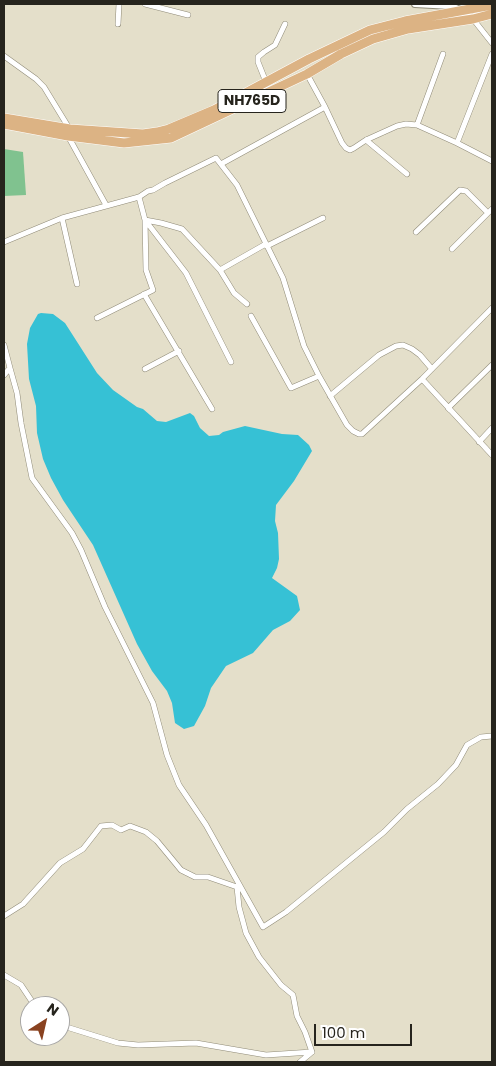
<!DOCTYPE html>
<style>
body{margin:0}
#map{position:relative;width:496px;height:1066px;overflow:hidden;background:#e4dfca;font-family:Poppins,sans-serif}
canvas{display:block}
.frame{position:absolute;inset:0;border:5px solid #26241d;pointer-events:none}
.north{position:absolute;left:20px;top:996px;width:50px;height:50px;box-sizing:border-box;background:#fff;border:1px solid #a8a7a5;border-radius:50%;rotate:35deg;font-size:14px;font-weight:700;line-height:20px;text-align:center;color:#26241d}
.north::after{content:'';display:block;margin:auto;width:18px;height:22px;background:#894220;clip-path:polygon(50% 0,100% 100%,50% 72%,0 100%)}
.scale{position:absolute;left:314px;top:1024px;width:98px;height:22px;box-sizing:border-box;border:2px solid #26241d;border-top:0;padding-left:6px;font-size:15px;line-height:18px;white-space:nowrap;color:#26241d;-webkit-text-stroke:4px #fff;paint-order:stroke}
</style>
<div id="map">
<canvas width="496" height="1066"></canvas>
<div class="frame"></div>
<div class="north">N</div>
<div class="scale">100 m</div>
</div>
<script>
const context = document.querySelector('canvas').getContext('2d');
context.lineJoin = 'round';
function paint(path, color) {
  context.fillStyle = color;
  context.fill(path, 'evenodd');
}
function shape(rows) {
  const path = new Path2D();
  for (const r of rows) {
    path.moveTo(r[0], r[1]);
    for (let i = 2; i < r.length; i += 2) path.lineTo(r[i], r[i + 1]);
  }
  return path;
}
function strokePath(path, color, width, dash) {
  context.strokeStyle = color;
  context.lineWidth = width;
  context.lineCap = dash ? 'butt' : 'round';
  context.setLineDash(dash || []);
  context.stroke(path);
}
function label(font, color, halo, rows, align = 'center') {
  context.font = font + ' Poppins,sans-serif';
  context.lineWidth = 5;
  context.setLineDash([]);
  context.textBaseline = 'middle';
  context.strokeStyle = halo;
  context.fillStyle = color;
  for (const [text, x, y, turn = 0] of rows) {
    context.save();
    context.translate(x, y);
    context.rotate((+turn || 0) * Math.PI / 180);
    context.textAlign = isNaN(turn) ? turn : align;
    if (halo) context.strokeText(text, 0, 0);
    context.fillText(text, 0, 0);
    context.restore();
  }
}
paint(shape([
 [4,149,23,152,26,195,4,196]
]), '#80c28f');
paint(shape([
 [41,313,53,314,65,323,97,373,113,390,137,407,143,409,157,421,166,422,190,413,194,416,200,428,209,436,219,435,223,432,245,426,282,434,298,435,309,445,312,451,294,481,276,505,275,521,278,533,279,559,277,568,272,578,297,596,300,610,290,621,273,630,253,653,226,666,211,688,205,706,194,726,184,729,175,723,172,703,167,691,152,671,137,644,93,545,63,500,51,478,43,459,37,433,36,406,29,379,27,344,30,328,38,314]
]), '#36c1d5');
const minor = shape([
 [145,4,188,15],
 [473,19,492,43],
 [118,24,119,4],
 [4,56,36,79,44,87,69,128],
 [307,74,325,107,342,143,346,148,350,150,354,148,366,140,397,126,406,124,417,125,457,143,492,54],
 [266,82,258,62,258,57,264,52,275,45,285,24],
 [417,125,443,54],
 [68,136,106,205],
 [366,140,407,174],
 [457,143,492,161],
 [221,164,325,107],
 [139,197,145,220,186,273,231,362],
 [62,218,77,284],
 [416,232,460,190,466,191,488,213],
 [4,242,62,218,139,197,148,191,153,190,165,183,216,158,237,185,283,278,304,346,319,376,347,425,353,431,359,434,362,434,422,379,492,308],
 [452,249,492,209],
 [220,270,234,293,247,304],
 [144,294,212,409],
 [251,316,291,388,319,376],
 [97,318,153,290,146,270,145,220,161,223,182,229,220,270,264,245,267,246,323,218],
 [4,345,10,368,4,375],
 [10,368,17,393,21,423,32,478,72,533,81,550,105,607,153,703,167,755,179,785,206,825,263,927,286,912,384,832,407,809,438,784,456,765,467,745,481,737,492,736],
 [145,369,179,351],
 [422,379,492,455],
 [330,396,379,355,396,346,403,345,412,349,420,355,432,369],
 [450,410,448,408,492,365],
 [479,442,492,428],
 [4,916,23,904,60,863,83,849,101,826,112,825,121,830,130,826,146,832,157,841,181,870,195,877,208,877,237,887,239,907,246,933,259,957,281,985,293,995,297,1016,305,1032,312,1052],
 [4,975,21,985,35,1006],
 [60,1025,118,1043,138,1045,196,1043,266,1055,312,1052,300,1062]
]);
const tertiary = shape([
 [415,4,451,6,463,11,473,19]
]);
const trunk = shape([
 [4,118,70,129,143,134,157,132,169,129,214,110,309,59,370,30,405,21,492,5],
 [4,124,68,136,124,143,171,138,307,74,341,54,373,39,408,29,473,19,492,14]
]);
strokePath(minor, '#908b78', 6);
strokePath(tertiary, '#908b78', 8);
strokePath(trunk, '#fff', 10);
strokePath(minor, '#fff', 5);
strokePath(tertiary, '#fff', 6);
strokePath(trunk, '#dcb384', 9);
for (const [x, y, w] of [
 [252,101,68]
]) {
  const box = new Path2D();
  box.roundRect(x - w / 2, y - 11.5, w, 23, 4);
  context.fillStyle = '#fff';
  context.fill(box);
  strokePath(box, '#26241d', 1);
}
label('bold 14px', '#26241d', null, [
 ["NH765D",252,101]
]);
</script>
